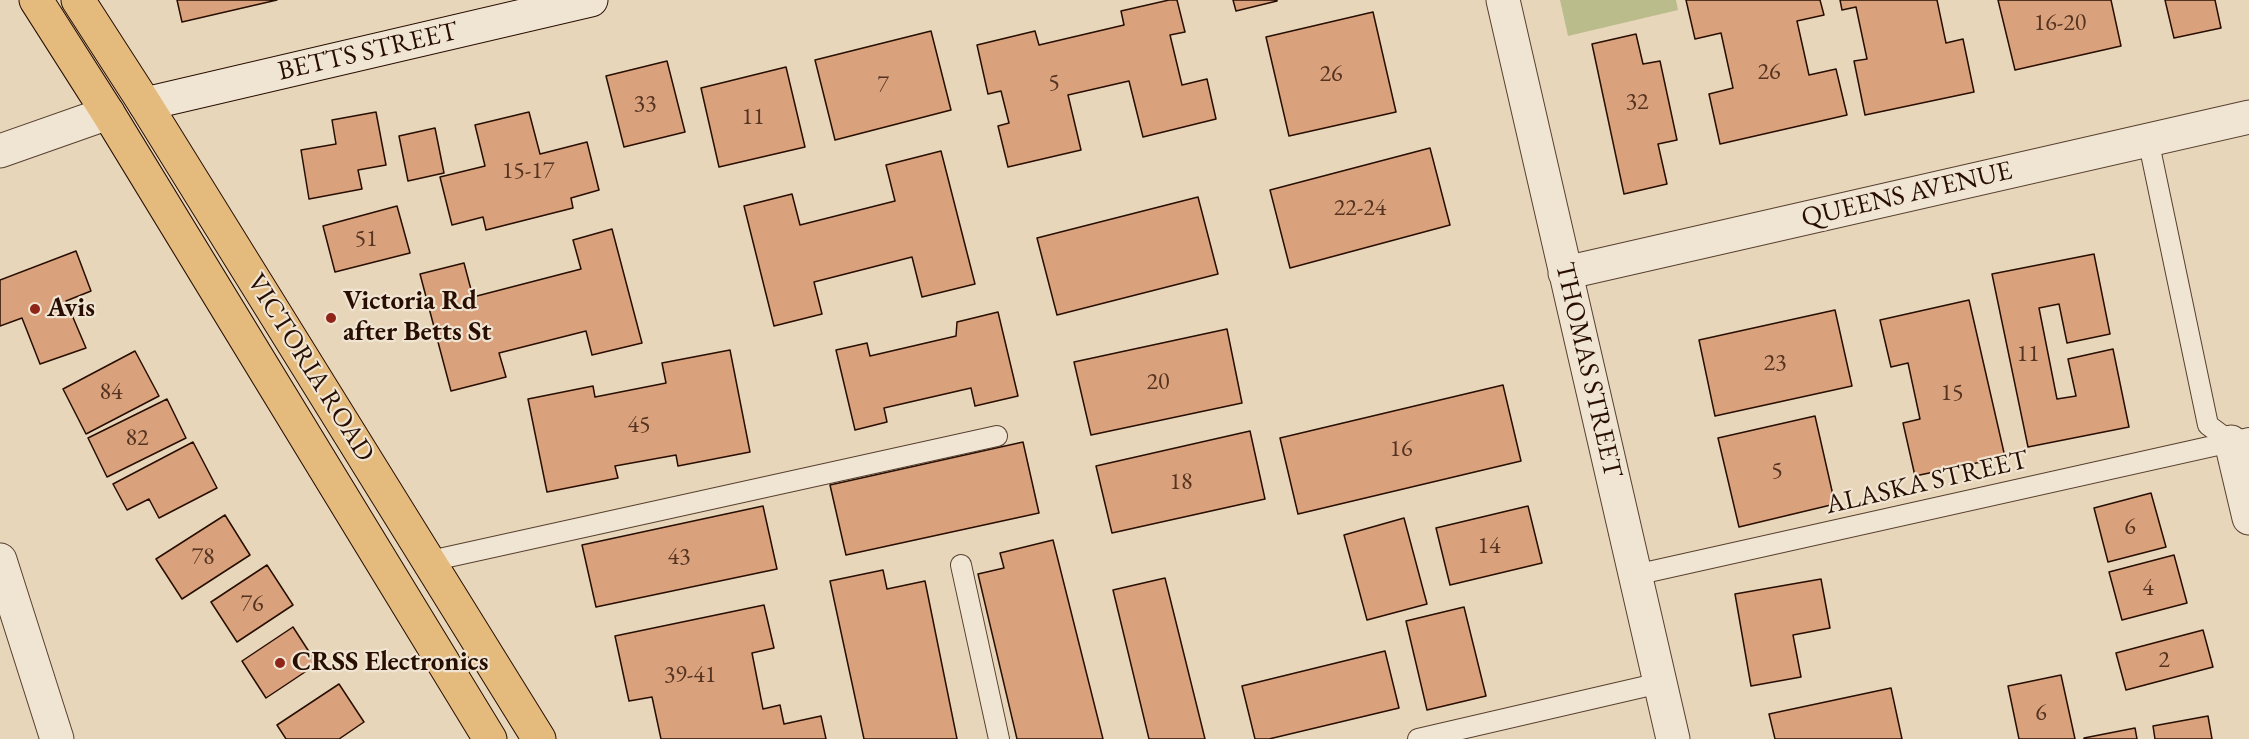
<!DOCTYPE html>
<style>
body{margin:0}
canvas{display:block;background:#e8d6ba}
</style>
<canvas width="2249" height="739"></canvas>
<script>
const context = document.querySelector('canvas').getContext('2d');
context.lineJoin = 'round';
function paint(path, color) {
  context.fillStyle = color;
  context.fill(path, 'evenodd');
}
function shape(rows) {
  const path = new Path2D();
  for (const r of rows) {
    path.moveTo(r[0], r[1]);
    for (let i = 2; i < r.length; i += 2) path.lineTo(r[i], r[i + 1]);
  }
  return path;
}
function strokePath(path, color, width, dash) {
  context.strokeStyle = color;
  context.lineWidth = width;
  context.lineCap = dash ? 'butt' : 'round';
  context.setLineDash(dash || []);
  context.stroke(path);
}
function label(font, color, halo, rows, align = 'center') {
  context.font = font + ' "EB Garamond",serif';
  context.lineWidth = 4.5;
  context.setLineDash([]);
  context.textBaseline = 'middle';
  context.strokeStyle = halo;
  context.fillStyle = color;
  for (const [text, x, y, turn = 0] of rows) {
    context.save();
    context.translate(x, y);
    context.rotate((+turn || 0) * Math.PI / 180);
    context.textAlign = isNaN(turn) ? turn : align;
    if (halo) context.strokeText(text, 0, 0);
    context.fillText(text, 0, 0);
    context.restore();
  }
}
paint(shape([
 [1560,0,1676,0,1678,10,1568,36]
]), '#bbbc8c');
const building = shape([
 [177,0,277,0,182,22,177,0],
 [1169,0,1177,0,1185,32,1170,35,1182,85,1207,79,1216,119,1143,137,1129,81,1068,95,1081,150,1008,167,998,126,1009,123,1001,91,988,94,977,45,1035,31,1039,45,1124,25,1121,11,1169,0],
 [1233,0,1277,0,1277,1,1236,11,1233,0],
 [1686,0,1820,0,1824,15,1797,21,1809,75,1836,69,1847,115,1720,144,1709,94,1733,88,1721,33,1695,39,1686,0],
 [1840,0,1937,0,1946,43,1963,39,1974,92,1865,115,1854,61,1867,59,1856,7,1842,10,1840,0],
 [1998,0,2111,0,2121,46,2015,70,1998,0],
 [2165,0,2215,0,2221,28,2174,38,2165,0],
 [1373,12,1396,112,1289,136,1266,37,1373,12],
 [931,31,951,110,835,140,815,60,931,31],
 [1636,34,1643,64,1660,61,1677,140,1658,144,1667,184,1624,194,1592,44,1636,34],
 [667,61,685,132,624,147,606,76,667,61],
 [786,67,805,147,719,167,701,88,786,67],
 [376,112,386,165,358,170,362,189,309,199,301,150,336,144,332,120,376,112],
 [529,112,540,154,587,142,599,190,571,198,573,208,486,230,483,217,452,225,440,177,485,166,475,125,529,112],
 [435,128,444,173,408,181,399,136,435,128],
 [1430,148,1450,225,1290,268,1270,190,1430,148],
 [941,151,975,284,922,297,912,257,814,282,822,314,774,326,744,206,792,194,800,225,895,201,886,165,941,151],
 [1198,197,1218,274,1057,315,1037,238,1198,197],
 [397,206,410,253,335,272,323,226,397,206],
 [612,229,642,343,592,355,586,331,499,353,506,377,451,391,420,274,464,263,473,297,581,269,573,240,612,229],
 [76,251,91,291,66,301,86,348,40,364,22,318,0,326,0,280,76,251],
 [2094,254,2110,334,2067,343,2059,304,2039,308,2057,399,2076,396,2068,359,2113,349,2129,427,2028,447,1992,274,2094,254],
 [1969,300,2005,457,1915,476,1903,423,1920,419,1908,363,1891,367,1880,320,1969,300],
 [1835,310,1852,386,1715,416,1699,340,1835,310],
 [998,312,1018,396,975,406,971,388,884,408,887,422,855,430,836,350,867,343,870,356,956,336,957,322,998,312],
 [1227,329,1242,403,1091,435,1074,362,1227,329],
 [730,350,750,452,678,466,676,455,615,466,618,478,547,492,528,399,593,386,595,397,666,383,662,363,730,350],
 [135,351,159,396,86,434,63,389,135,351],
 [1503,385,1521,461,1298,514,1280,438,1503,385],
 [167,399,186,438,107,477,88,438,167,399],
 [1815,416,1835,504,1739,527,1718,438,1815,416],
 [1250,431,1265,499,1112,533,1096,466,1250,431],
 [193,442,217,488,159,518,149,499,127,510,113,484,193,442],
 [1023,442,1039,513,846,555,830,485,1023,442],
 [2151,493,2166,547,2108,562,2094,508,2151,493],
 [763,506,777,569,596,607,582,545,763,506],
 [1528,506,1542,563,1450,585,1436,528,1528,506],
 [225,515,250,555,182,599,156,559,225,515],
 [1404,518,1427,604,1367,620,1344,535,1404,518],
 [1053,540,1103,739,1017,739,978,574,1004,568,1000,553,1053,540],
 [2174,555,2187,603,2122,620,2109,572,2174,555],
 [267,565,293,605,237,642,211,602,267,565],
 [883,570,887,589,925,581,957,739,864,739,830,581,883,570],
 [1165,578,1205,739,1149,739,1113,590,1165,578],
 [1821,579,1830,628,1793,635,1801,677,1751,686,1735,594,1821,579],
 [764,605,774,648,752,653,763,709,780,705,784,724,821,716,826,739,661,739,652,697,629,701,615,636,764,605],
 [1464,607,1486,696,1427,710,1406,621,1464,607],
 [293,627,317,664,266,698,242,661,293,627],
 [2203,630,2213,667,2126,690,2116,653,2203,630],
 [1385,651,1399,708,1269,739,1255,739,1242,686,1385,651],
 [2061,675,2075,739,2019,739,2008,686,2061,675],
 [339,684,364,722,339,739,286,739,277,725,339,684],
 [1891,688,1902,739,1775,739,1769,714,1891,688],
 [2208,716,2212,739,2155,739,2153,726,2208,716],
 [2135,728,2137,739,2084,739,2084,738,2135,728]
]);
paint(building, '#daa17d');
strokePath(building, '#270e01', 1.5);
const lane = shape([
 [2148,139,2208,425,2231,442],
 [430,561,997,436],
 [961,565,999,739],
 [1635,575,2249,438],
 [1418,739,1660,683]
]);
const street = shape([
 [1503,0,1673,739],
 [0,151,108,113],
 [1565,273,2249,117],
 [2231,442,2249,518],
 [0,560,57,739]
]);
const secondary = shape([
 [145,104,591,0]
]);
const primary = shape([
 [36,0,108,113,490,739],
 [78,0,145,104,539,739]
]);
strokePath(lane, '#57402f', 22);
strokePath(street, '#57402f', 35);
strokePath(secondary, '#270e01', 35);
strokePath(primary, '#270e01', 35);
strokePath(lane, '#f0e4d2', 20);
strokePath(street, '#f0e4d2', 33);
strokePath(secondary, '#f0e4d2', 33);
strokePath(primary, '#e4bb7d', 33);
for (const [x, y, r, color] of [
 [35,309,6,"#8f2418"],
 [331,318,6,"#8f2418"],
 [280,663,6,"#8f2418"]
]) {
  const dot = new Path2D();
  dot.arc(x, y, r, 0, 2 * Math.PI);
  context.fillStyle = color;
  context.fill(dot);
  strokePath(dot, '#f0e4d2', 2);
}
label('24px', '#543320', null, [
 ["16-20",2060,23],
 ["26",1769,72],
 ["26",1331,74],
 ["5",1054,83],
 ["7",883,85],
 ["32",1637,102],
 ["33",645,104],
 ["11",753,117],
 ["15-17",528,171],
 ["22-24",1360,208],
 ["51",366,239],
 ["11",2028,354],
 ["23",1775,363],
 ["20",1158,382],
 ["84",111,392],
 ["15",1952,393],
 ["45",639,425],
 ["82",137,438],
 ["16",1401,449],
 ["5",1777,471],
 ["18",1181,482],
 ["6",2130,527],
 ["14",1489,546],
 ["78",203,557],
 ["43",679,557],
 ["4",2148,588],
 ["76",252,604],
 ["2",2164,660],
 ["39-41",690,675],
 ["6",2041,713]
]);
label('27px', '#270e01', '#f0e4d2', [
 ["BETTS STREET",368,52,-13],
 ["QUEENS AVENUE",1907,195,-13],
 ["VICTORIA ROAD",310,368,58],
 ["THOMAS STREET",1588,370,77],
 ["ALASKA STREET",1927,483,-13]
]);
label('bold 27px', '#270e01', '#f0e4d2', [
 ["Victoria Rd",343,302],
 ["after Betts St",343,333],
 ["Avis",47,309],
 ["CRSS Electronics",292,663]
], 'left');
</script>
